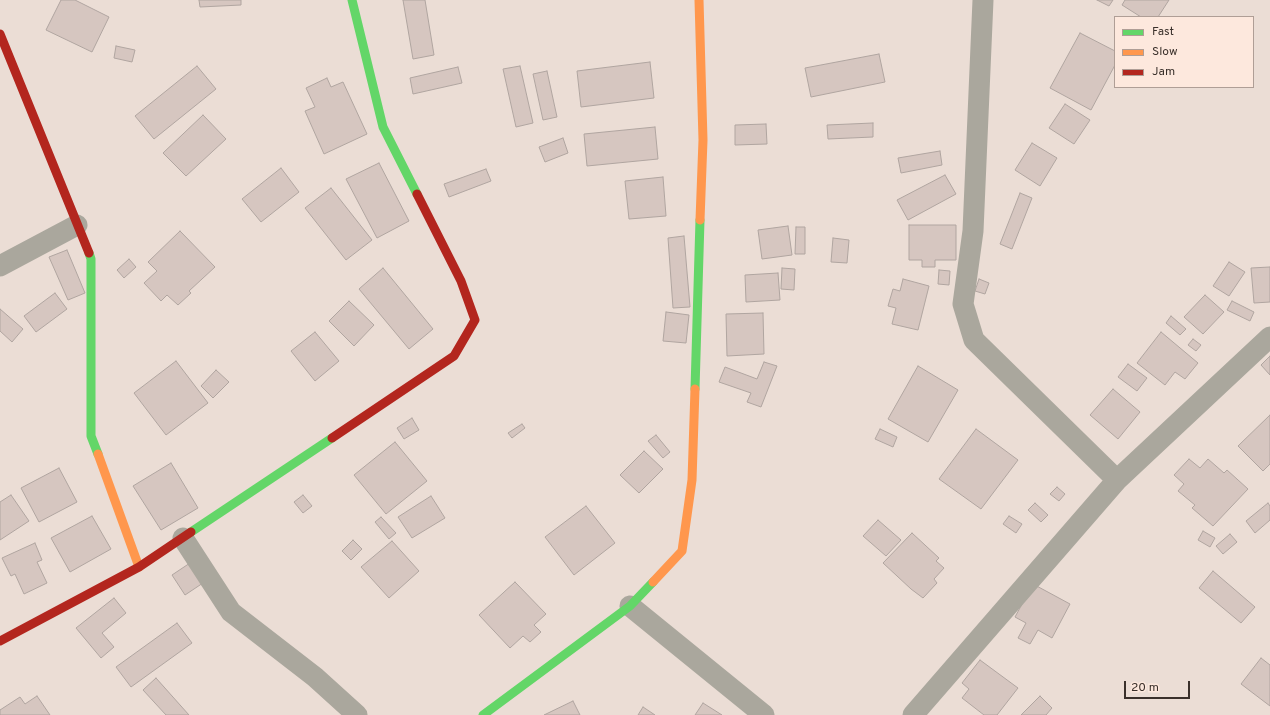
<!DOCTYPE html>
<style>
body{margin:0}
#map{position:relative;width:1270px;height:715px;overflow:hidden;background:#ebddd5;font-family:Overpass,sans-serif}
canvas{display:block}
.legend{position:absolute;left:1114px;top:16px;width:140px;height:72px;box-sizing:border-box;background:#fde8dd;border:1px solid #af9e96;margin:0;padding:5px 7px;list-style:none;font-size:12px;color:#3a302b}
.legend li{display:flex;align-items:center;gap:8px;height:20px}
.legend b{width:20px;border:1px solid #af9e96}
.scale{position:absolute;left:1124px;top:681px;width:66px;height:18px;box-sizing:border-box;border:2px solid #3a302b;border-top:0;padding-left:5px;font-size:12px;line-height:14px;white-space:nowrap;color:#3a302b;-webkit-text-stroke:3px #fde8dd;paint-order:stroke}
</style>
<div id="map">
<canvas width="1270" height="715"></canvas>
<ul class="legend">
<li><b style="height:5px;background:#63d668"></b>Fast</li>
<li><b style="height:5px;background:#ff974d"></b>Slow</li>
<li><b style="height:5px;background:#b3261e"></b>Jam</li>
</ul>
<div class="scale">20 m</div>
</div>
<script>
const context = document.querySelector('canvas').getContext('2d');
context.lineJoin = 'round';
function paint(path, color) {
  context.fillStyle = color;
  context.fill(path, 'evenodd');
}
function shape(rows) {
  const path = new Path2D();
  for (const r of rows) {
    path.moveTo(r[0], r[1]);
    for (let i = 2; i < r.length; i += 2) path.lineTo(r[i], r[i + 1]);
  }
  return path;
}
function strokePath(path, color, width, dash) {
  context.strokeStyle = color;
  context.lineWidth = width;
  context.lineCap = dash ? 'butt' : 'round';
  context.setLineDash(dash || []);
  context.stroke(path);
}
const building = shape([
 [61,0,75,0,109,17,92,52,46,30,61,0],
 [199,0,241,0,241,5,200,7,199,0],
 [403,0,425,0,434,55,413,59,403,0],
 [1097,0,1113,0,1109,6,1097,0],
 [1125,0,1169,0,1158,17,1141,17,1122,5,1125,0],
 [1080,33,1115,51,1115,65,1091,110,1050,88,1080,33],
 [116,46,135,50,132,62,114,58,116,46],
 [879,54,885,82,811,97,805,68,879,54],
 [650,62,654,98,581,107,577,71,650,62],
 [197,66,216,89,154,139,135,116,197,66],
 [520,66,533,123,516,127,503,69,520,66],
 [458,67,462,83,413,94,410,78,458,67],
 [547,71,557,117,543,120,533,74,547,71],
 [327,78,331,87,343,82,367,134,324,154,305,111,315,107,306,88,327,78],
 [1065,104,1090,120,1074,144,1049,128,1065,104],
 [203,115,226,139,186,176,163,153,203,115],
 [873,123,873,137,828,139,827,125,873,123],
 [766,124,767,144,735,145,735,125,766,124],
 [655,127,658,159,587,166,584,134,655,127],
 [563,138,568,153,545,162,539,147,563,138],
 [1032,143,1057,158,1040,186,1015,170,1032,143],
 [940,151,942,165,901,173,898,158,940,151],
 [379,163,409,221,377,238,346,179,379,163],
 [281,168,299,192,261,222,242,199,281,168],
 [486,169,491,181,449,197,444,184,486,169],
 [945,175,956,194,908,220,897,200,945,175],
 [663,177,666,216,629,219,625,181,663,177],
 [331,188,372,240,346,260,305,208,331,188],
 [1020,193,1032,198,1012,249,1000,244,1020,193],
 [909,225,956,225,956,260,935,260,935,267,922,267,922,260,909,260,909,225],
 [788,226,792,255,762,259,758,230,788,226],
 [796,227,805,227,805,254,795,254,796,227],
 [180,231,215,267,189,291,191,293,178,305,167,295,161,301,144,283,157,271,148,262,180,231],
 [684,236,690,307,673,308,668,238,684,236],
 [833,238,849,240,847,263,831,262,833,238],
 [67,250,85,293,68,300,49,257,67,250],
 [129,259,136,267,124,278,117,270,129,259],
 [1229,262,1245,272,1229,296,1213,286,1229,262],
 [1270,267,1270,302,1254,303,1251,268,1270,267],
 [383,268,433,329,409,349,359,289,383,268],
 [782,268,795,269,794,290,781,289,782,268],
 [939,270,950,271,949,285,938,284,939,270],
 [778,273,780,300,746,302,745,275,778,273],
 [903,279,929,286,918,330,892,324,896,308,888,306,893,289,900,291,903,279],
 [979,279,989,283,985,294,975,291,979,279],
 [55,293,67,309,36,332,24,316,55,293],
 [1205,295,1224,312,1203,334,1184,317,1205,295],
 [349,301,374,325,354,346,329,321,349,301],
 [1232,301,1254,312,1250,321,1227,310,1232,301],
 [0,309,23,329,12,342,0,331,0,309],
 [666,312,689,315,686,343,663,341,666,312],
 [763,313,764,354,727,356,726,314,763,313],
 [1171,316,1186,329,1180,335,1166,323,1171,316],
 [315,332,339,361,315,381,291,351,315,332],
 [1161,332,1198,363,1185,379,1175,372,1165,385,1137,363,1161,332],
 [1193,339,1201,345,1196,351,1188,345,1193,339],
 [1270,356,1270,375,1261,365,1270,356],
 [176,361,208,403,166,435,134,393,176,361],
 [764,362,777,366,761,407,747,402,751,393,719,382,725,367,757,379,764,362],
 [1128,364,1147,378,1137,391,1118,377,1128,364],
 [918,366,958,390,928,442,888,419,918,366],
 [216,370,229,382,213,398,201,386,216,370],
 [1113,389,1140,412,1118,439,1090,415,1113,389],
 [1270,415,1270,464,1263,471,1238,446,1270,415],
 [412,418,419,430,404,439,397,428,412,418],
 [522,424,525,428,512,438,508,433,522,424],
 [880,429,897,437,893,447,875,439,880,429],
 [976,429,1018,460,981,509,939,479,976,429],
 [656,435,670,452,663,458,648,441,656,435],
 [395,442,427,481,386,514,354,475,395,442],
 [644,451,663,469,639,493,620,475,644,451],
 [1189,459,1200,468,1208,459,1224,473,1227,470,1248,489,1213,526,1192,508,1195,505,1178,491,1184,484,1174,475,1189,459],
 [171,463,198,508,161,530,133,486,171,463],
 [59,468,77,502,39,522,21,488,59,468],
 [1057,487,1065,494,1059,501,1050,494,1057,487],
 [11,495,29,521,0,540,0,502,11,495],
 [303,495,312,506,303,513,294,502,303,495],
 [431,496,445,518,412,538,398,517,431,496],
 [1035,503,1048,515,1041,522,1028,510,1035,503],
 [1268,503,1270,506,1270,520,1255,533,1246,521,1268,503],
 [586,506,615,543,574,575,545,537,586,506],
 [92,516,111,549,70,572,51,538,92,516],
 [1009,516,1022,524,1016,533,1003,524,1009,516],
 [381,517,396,533,389,539,375,522,381,517],
 [878,520,901,540,886,556,863,536,878,520],
 [1203,531,1215,538,1210,547,1198,540,1203,531],
 [912,533,939,558,936,561,944,568,934,579,937,583,923,598,911,589,883,563,912,533],
 [1230,534,1237,542,1223,554,1216,546,1230,534],
 [353,540,362,549,351,560,342,551,353,540],
 [392,541,419,571,389,598,361,567,392,541],
 [35,543,42,560,37,562,47,583,24,594,15,574,11,576,2,558,35,543],
 [193,561,206,581,185,595,172,575,193,561],
 [1213,571,1255,607,1241,623,1199,588,1213,571],
 [515,582,546,614,534,625,541,632,530,642,523,636,510,648,479,615,515,582],
 [1033,584,1070,604,1052,638,1038,630,1030,644,1018,638,1026,623,1015,617,1033,584],
 [114,598,126,613,102,633,114,647,101,658,76,628,114,598],
 [177,623,192,643,131,687,116,667,177,623],
 [1261,658,1270,665,1270,706,1241,684,1261,658],
 [980,660,1018,688,997,715,984,715,962,698,969,689,962,683,980,660],
 [156,678,189,715,166,715,143,690,156,678],
 [37,696,50,715,0,715,0,710,20,697,25,704,37,696],
 [1040,696,1052,708,1046,715,1021,715,1040,696],
 [573,701,580,715,544,715,573,701],
 [703,703,722,715,695,715,703,703],
 [643,707,655,715,638,715,643,707]
]);
paint(building, '#d6c6c0');
strokePath(building, '#b0a5a0', 1);
strokePath(shape([
 [983,0,973,231,963,304,974,340,1117,480],
 [0,266,77,225],
 [183,538,231,612,315,677,357,715],
 [630,606,764,715],
 [913,715,1117,480,1270,337]
]), '#aaa79d', 21);
strokePath(shape([
 [352,0,383,127,417,194],
 [89,253,91,259,91,436,98,454],
 [695,389,700,220],
 [191,532,332,438],
 [483,715,630,606,653,582]
]), '#63d668', 9);
strokePath(shape([
 [699,0,703,140,700,220],
 [98,454,139,567],
 [653,582,682,551,692,480,695,389]
]), '#ff974d', 9);
strokePath(shape([
 [0,34,89,253],
 [332,438,454,356,475,320,461,281,417,194],
 [0,641,139,567,191,532]
]), '#b3261e', 9);
</script>
